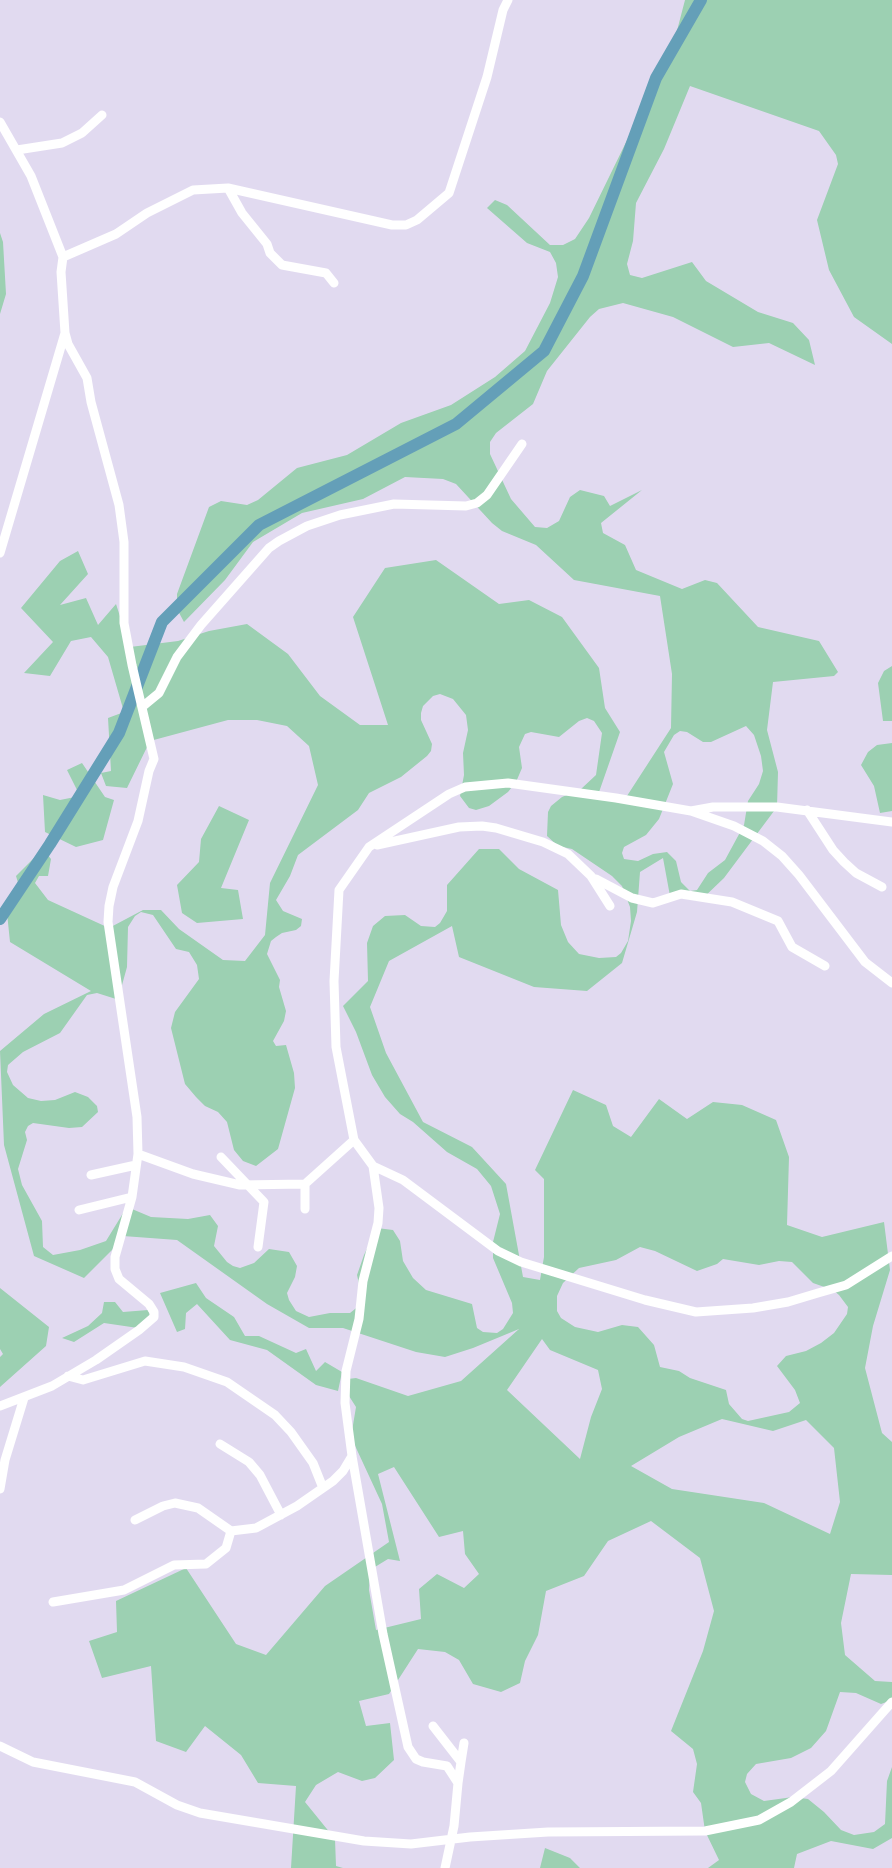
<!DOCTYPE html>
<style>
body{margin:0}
canvas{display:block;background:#e1daf0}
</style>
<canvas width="892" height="1868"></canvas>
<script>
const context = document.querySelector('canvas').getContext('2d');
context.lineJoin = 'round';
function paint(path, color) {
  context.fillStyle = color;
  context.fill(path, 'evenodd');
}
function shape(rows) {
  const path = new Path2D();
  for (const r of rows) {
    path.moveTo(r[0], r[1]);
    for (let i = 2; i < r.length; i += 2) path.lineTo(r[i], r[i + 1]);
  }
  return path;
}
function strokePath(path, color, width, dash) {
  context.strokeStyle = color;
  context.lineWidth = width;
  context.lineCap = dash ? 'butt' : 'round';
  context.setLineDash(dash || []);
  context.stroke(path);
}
paint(shape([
 [685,0,892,0,892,344,854,317,829,270,817,220,838,164,836,155,819,131,690,86,664,149,636,203,633,241,627,264,630,275,642,278,692,262,706,281,758,312,793,323,809,340,815,365,769,343,733,347,673,317,623,303,599,309,590,317,547,371,533,404,496,433,490,442,490,454,511,499,535,527,547,528,559,521,570,497,580,490,604,496,610,506,642,490,601,523,603,533,625,545,636,570,682,589,705,580,717,583,758,627,819,641,838,672,834,676,773,682,767,730,778,772,777,807,724,878,700,901,670,896,663,858,640,872,637,912,622,963,587,991,534,987,459,957,452,926,389,961,370,1007,386,1053,423,1122,472,1147,506,1184,523,1277,540,1280,544,1257,544,1179,535,1170,573,1090,606,1105,613,1126,631,1137,659,1099,687,1119,713,1102,742,1105,776,1120,789,1157,787,1225,822,1237,884,1222,890,1270,873,1326,865,1368,882,1433,892,1442,892,1575,851,1574,841,1623,845,1655,875,1681,892,1682,892,1700,881,1704,856,1693,840,1692,826,1731,811,1748,791,1758,756,1764,747,1774,745,1782,751,1794,764,1801,793,1797,808,1799,824,1812,841,1830,854,1835,874,1832,885,1824,887,1781,892,1767,892,1838,873,1849,831,1841,797,1854,794,1868,708,1868,719,1860,705,1831,701,1803,693,1792,697,1764,693,1749,671,1731,703,1651,714,1611,700,1558,651,1521,608,1541,584,1576,546,1591,538,1635,525,1661,520,1683,501,1692,473,1684,459,1660,445,1652,418,1649,389,1694,359,1701,366,1726,390,1723,394,1760,375,1778,362,1781,338,1772,316,1785,305,1802,335,1839,336,1866,343,1868,291,1868,296,1786,258,1783,241,1755,205,1726,186,1752,156,1741,151,1666,102,1678,89,1641,117,1632,116,1601,186,1568,236,1644,266,1655,325,1586,389,1542,382,1504,351,1437,356,1407,349,1396,348,1379,356,1378,408,1396,461,1381,519,1329,473,1348,445,1357,416,1352,343,1328,309,1328,267,1304,177,1240,123,1236,113,1249,84,1278,34,1256,4,1145,0,1051,44,1014,91,991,10,942,7,913,22,896,16,876,43,849,51,859,48,876,39,876,35,883,48,900,109,928,143,910,161,910,179,929,223,960,245,961,265,935,270,883,318,785,309,746,287,726,257,720,228,720,150,741,127,788,106,786,101,773,111,771,108,718,124,712,108,657,91,637,71,641,50,676,24,673,53,642,21,608,60,561,78,551,88,574,60,605,86,598,98,625,116,604,130,647,178,641,209,631,247,624,288,654,320,696,360,725,388,725,353,617,385,568,436,560,499,604,529,600,562,617,599,668,605,708,620,732,598,795,625,799,671,728,672,674,660,596,574,580,536,545,502,531,492,523,456,484,443,479,405,477,363,499,302,513,253,542,225,580,184,622,177,609,177,594,209,507,221,501,247,505,258,500,297,468,347,455,401,423,451,405,495,377,525,351,550,303,558,277,556,263,550,252,527,243,487,208,495,200,507,205,550,245,563,245,575,239,589,218,673,46],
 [440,694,453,699,466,715,468,730,463,753,464,775,460,796,469,808,476,810,489,806,508,792,516,782,522,768,519,747,525,734,531,732,559,737,579,721,587,718,594,721,602,733,596,775,581,789,562,797,551,806,548,812,547,836,558,846,572,849,612,876,622,886,630,907,631,921,628,941,621,953,616,957,599,958,579,954,568,942,561,925,558,890,519,869,499,849,479,849,447,885,447,911,440,923,435,927,421,926,405,915,385,916,373,926,367,943,368,981,343,1006,356,1032,372,1075,385,1097,400,1114,413,1122,447,1152,477,1169,491,1186,500,1214,493,1242,493,1258,512,1303,513,1313,503,1329,497,1333,483,1332,477,1328,472,1304,426,1290,413,1278,403,1261,400,1241,393,1230,377,1228,364,1255,357,1275,362,1297,360,1305,350,1313,330,1313,309,1317,296,1311,289,1300,287,1293,295,1277,297,1266,289,1252,269,1249,254,1263,240,1268,233,1266,227,1262,214,1246,218,1226,210,1215,188,1219,151,1217,132,1209,125,1210,106,1241,80,1250,53,1255,43,1247,42,1221,22,1185,18,1169,27,1140,25,1132,28,1126,33,1123,69,1128,82,1127,98,1112,97,1106,88,1097,75,1092,55,1100,41,1101,28,1098,13,1085,7,1072,8,1065,23,1052,60,1033,87,995,97,993,116,999,119,996,127,967,128,927,135,916,141,912,153,915,176,949,189,952,197,965,199,979,175,1012,171,1028,185,1084,196,1097,205,1106,218,1112,227,1122,234,1150,243,1161,256,1166,278,1149,295,1088,294,1073,286,1045,276,1046,273,1041,284,1021,286,1011,279,987,280,980,267,954,271,941,276,937,282,933,296,930,301,926,302,919,283,911,276,900,290,876,298,855,358,810,369,793,401,777,427,756,431,751,432,744,421,720,421,713,423,706,433,696],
 [746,726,754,735,761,756,763,771,759,784,748,801,744,825,725,860,708,873,697,890,690,891,681,882,676,861,667,852,653,854,638,861,624,859,622,853,624,847,646,835,659,819,673,784,664,752,674,735,680,731,687,732,703,742,711,742],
 [640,1247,655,1251,697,1271,717,1264,723,1259,759,1265,779,1261,792,1262,813,1283,833,1290,839,1295,848,1307,847,1314,834,1333,821,1343,806,1351,786,1356,777,1366,795,1390,800,1403,789,1412,748,1421,742,1419,729,1404,726,1390,690,1378,679,1371,660,1367,654,1345,638,1327,622,1325,598,1332,575,1327,561,1318,557,1311,557,1296,563,1283,579,1268,616,1260],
 [542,1339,550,1350,598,1370,602,1389,591,1417,580,1459,507,1390],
 [722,1419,773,1431,806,1420,834,1448,840,1502,830,1534,764,1503,672,1489,631,1466,679,1437],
 [394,1467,439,1537,463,1531,465,1554,479,1574,464,1588,437,1574,419,1589,421,1619,376,1630,369,1590,370,1570,388,1559,400,1561,378,1474],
 [0,233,3,242,6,294,0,314],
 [892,666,892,721,883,721,878,683,884,671],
 [892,743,892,811,880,813,874,786,861,765,868,752,877,745],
 [82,763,105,797,114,800,103,840,76,847,45,832,43,795,60,800,80,796,67,770],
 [219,806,249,820,221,888,238,890,243,919,197,923,182,913,177,885,199,862,201,839],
 [196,1283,206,1298,234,1317,245,1336,259,1336,296,1353,306,1349,316,1371,325,1362,342,1372,338,1391,316,1385,267,1350,230,1340,197,1304,186,1313,185,1329,177,1332,160,1293],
 [0,1288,49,1327,46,1346,0,1387,0,1357,3,1354,0,1349],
 [104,1302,115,1302,123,1312,148,1310,151,1318,138,1328,104,1323,74,1342,62,1338,88,1326,102,1313],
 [545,1848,570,1858,580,1868,540,1868]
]), '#9cd0b2');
strokePath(shape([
 [0,919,50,844,119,733,162,622,259,525,456,424,544,351,583,276,656,78,701,0]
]), '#649fb8', 12);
strokePath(shape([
 [0,122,31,176,63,257,61,272,65,333,68,344,87,378,91,402,119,505,124,542,124,623,132,665,154,759,149,771,138,821,113,887,109,906,108,922,137,1117,138,1154,132,1197,115,1257,115,1269,119,1279,149,1304,154,1312,154,1317,139,1330,96,1360,52,1386,0,1406],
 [17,150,62,143,82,133,102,115],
 [228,188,242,213,267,244,270,253,282,265,326,273,334,283],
 [63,257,116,234,147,213,193,190,228,188,392,225,406,225,417,220,449,193,487,77,503,10,508,0],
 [0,553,65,333],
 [142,707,159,693,177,657,201,625,269,548,279,541,307,526,340,515,394,504,466,506,477,503,487,495,522,444],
 [807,810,833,850,844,862,856,873,882,887],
 [691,811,713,807,777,807,892,822],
 [377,845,459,827,482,826,496,828,543,842,568,854,591,876,610,906],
 [596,879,632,898,653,903,681,894,732,902,778,921,792,947,825,966],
 [138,1154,193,1174,240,1185,305,1184,354,1140],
 [221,1157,264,1202,258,1247],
 [373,1166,403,1180,498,1251,521,1262,645,1300,696,1312,753,1308,788,1302,818,1293,846,1285,892,1256],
 [91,1175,136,1165],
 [305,1209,305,1184],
 [79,1210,132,1197],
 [68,1376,83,1380,145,1361,184,1367,227,1382,275,1415,291,1432,313,1463,323,1488],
 [220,1444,249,1462,260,1475,281,1515],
 [0,1489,5,1460,24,1398],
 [135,1520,163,1506,175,1503,198,1508,231,1531,256,1528,297,1506,333,1481,343,1471,352,1456],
 [53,1602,124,1590,174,1565,206,1564,226,1548,231,1531],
 [433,1726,461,1762,458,1783],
 [0,1746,33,1762,135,1782,177,1805,200,1813,364,1841,411,1844,470,1837,548,1832,705,1831,759,1820,791,1802,831,1771,892,1702],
 [461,1762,464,1743],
 [445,1868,454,1826,458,1783,447,1766,423,1762,416,1759,408,1747,383,1634,352,1456,345,1403,346,1371,359,1319,363,1281,378,1223,379,1208,373,1166,354,1140,336,1047,334,981,339,890,369,847,449,794,465,787,508,783,616,798,691,811,734,826,763,841,782,856,799,875,865,962,892,983]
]), '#fff', 9);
</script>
